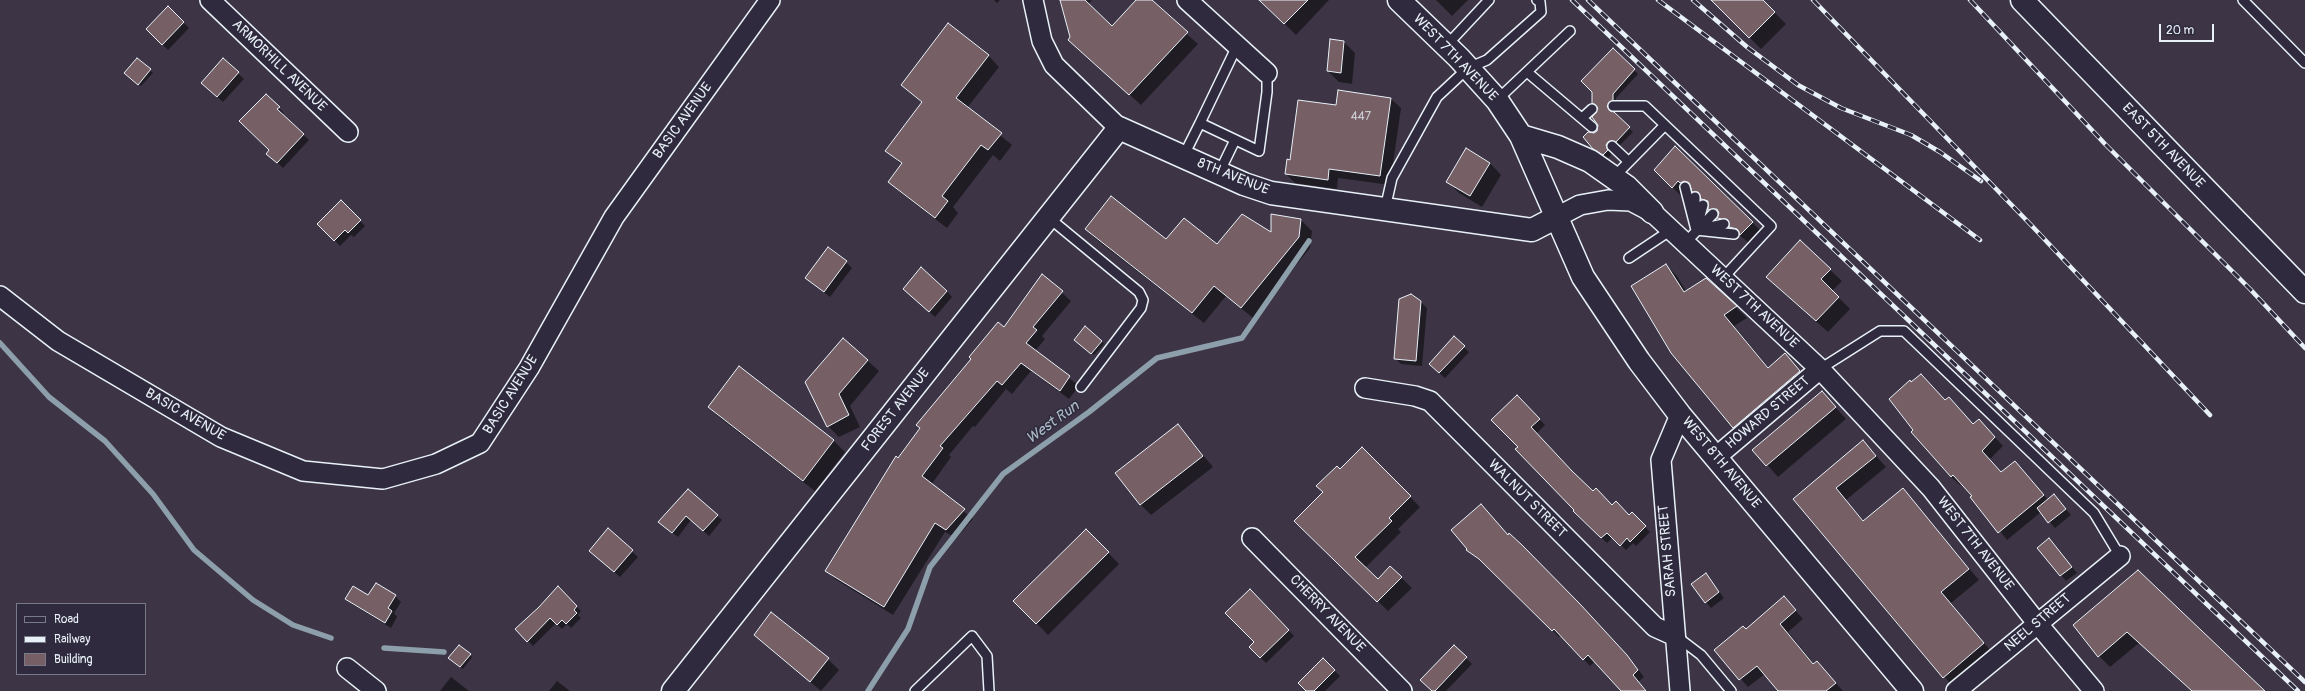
<!DOCTYPE html>
<style>
body{margin:0}
#map{position:relative;width:2305px;height:691px;overflow:hidden;background:#3d3545;font-family:Pangolin,sans-serif}
canvas{display:block}
.legend{position:absolute;left:16px;top:603px;width:130px;height:72px;box-sizing:border-box;background:#2f2a3d;border:1px solid #797a88;margin:0;padding:5px 7px;list-style:none;font-size:12px;color:#e8f1f8}
.legend li{display:flex;align-items:center;gap:8px;height:20px}
.legend b{width:20px;border:1px solid #797a88}
.scale{position:absolute;left:2159px;top:24px;width:55px;height:18px;box-sizing:border-box;border:2px solid #e8f1f8;border-top:0;padding-left:5px;font-size:12px;line-height:14px;white-space:nowrap;color:#e8f1f8;-webkit-text-stroke:3px #2f2a3d;paint-order:stroke}
</style>
<div id="map">
<canvas width="2305" height="691"></canvas>
<ul class="legend">
<li><b style="height:5px;background:#2f2a3d"></b>Road</li>
<li><b style="height:5px;background:#e8f1f8"></b>Railway</li>
<li><b style="height:11px;background:#765f65"></b>Building</li>
</ul>
<div class="scale">20 m</div>
</div>
<script>
const context = document.querySelector('canvas').getContext('2d');
context.lineJoin = 'round';
function paint(path, color) {
  context.fillStyle = color;
  context.fill(path, 'evenodd');
}
function shape(rows) {
  const path = new Path2D();
  for (const r of rows) {
    path.moveTo(r[0], r[1]);
    for (let i = 2; i < r.length; i += 2) path.lineTo(r[i], r[i + 1]);
  }
  return path;
}
function strokePath(path, color, width, dash) {
  context.strokeStyle = color;
  context.lineWidth = width;
  context.lineCap = dash ? 'butt' : 'round';
  context.setLineDash(dash || []);
  context.stroke(path);
}
function label(font, color, halo, rows, align = 'center') {
  context.font = font + ' Pangolin,sans-serif';
  context.lineWidth = 3;
  context.setLineDash([]);
  context.textBaseline = 'middle';
  context.strokeStyle = halo;
  context.fillStyle = color;
  for (const [text, x, y, turn = 0] of rows) {
    context.save();
    context.translate(x, y);
    context.rotate((+turn || 0) * Math.PI / 180);
    context.textAlign = isNaN(turn) ? turn : align;
    if (halo) context.strokeText(text, 0, 0);
    context.fillText(text, 0, 0);
    context.restore();
  }
}
paint(shape([
 [994,0,1000,0,997,3],
 [1061,0,1092,0,1088,5,1112,28,1137,0,1148,0,1198,44,1141,105,1069,40,1071,38],
 [1260,0,1329,0,1296,35],
 [1436,0,1468,0,1452,16],
 [1712,0,1762,0,1786,24,1761,49],
 [168,7,189,28,168,50,147,29],
 [1344,42,1355,53,1352,84,1339,82,1328,71],
 [1613,49,1638,74,1616,98,1616,104,1612,107,1611,112,1633,132,1620,145,1612,145,1610,149,1611,155,1608,158,1598,153,1584,137,1598,131,1599,108],
 [988,55,999,67,967,108,1012,145,1000,161,993,155,953,207,958,213,947,228,901,193,890,182,902,165,886,150,922,103,902,85],
 [224,60,244,79,223,102,208,89],
 [150,70,153,73,141,86,128,75],
 [1339,92,1391,99,1401,108,1390,185,1338,178,1337,189,1295,183,1286,174,1336,106],
 [266,95,284,113,282,115,309,140,283,168,268,153,271,150],
 [1675,148,1761,231,1749,243,1718,218,1693,189,1690,191,1687,189,1681,196,1656,170],
 [1490,163,1501,175,1482,207,1459,193,1448,182],
 [341,202,365,226,354,237,351,235,340,246,319,224],
 [1301,220,1312,231,1310,248,1253,318,1226,296,1204,323,1097,240,1086,229,1167,241,1217,245,1271,233],
 [1800,242,1842,281,1832,291,1850,309,1828,332,1778,288],
 [846,262,852,268,830,297,806,278],
 [1666,265,1677,276,1686,291,1706,279,1747,318,1734,326,1769,368,1785,355,1810,383,1744,438,1672,352],
 [1042,275,1071,301,1042,336,1045,339,1035,351,1079,386,1069,399,1031,371,1012,394,1006,389,975,427,973,426,949,455,951,457,931,485,973,519,956,538,945,532,893,615,835,579,826,570,898,459,1004,328],
 [947,291,952,297,935,317,910,294],
 [1421,302,1427,308,1422,366,1401,364,1395,358],
 [1454,338,1469,352,1445,378,1436,370],
 [1102,341,1104,344,1094,355,1078,342],
 [867,360,879,371,850,406,860,427,839,437,828,426,807,382],
 [739,368,834,441,845,452,815,491,720,418,709,407],
 [1822,392,1846,419,1778,477,1754,450],
 [1517,396,1545,425,1536,434,1576,476,1593,493,1612,506,1629,517,1632,514,1650,532,1636,546,1633,543,1626,550,1613,537,1607,543,1579,517,1576,510,1519,447],
 [1945,402,1974,425,1987,429,2003,446,1989,460,2001,473,2015,462,2048,500,2059,501,2071,515,2055,528,2041,512,2007,540,1973,496,1962,484,1960,485,1951,477,1912,432],
 [1178,425,1213,467,1151,515,1140,504],
 [1863,441,1886,467,1846,500,1864,521,1903,490,1979,580,1951,603,1994,655,1954,688,1794,499],
 [1362,448,1420,507,1398,529,1401,532,1365,568,1379,580,1390,567,1412,588,1388,611,1296,521,1324,492],
 [688,490,722,520,709,536,691,520,678,537,665,527],
 [1481,505,1508,536,1586,611,1633,663,1644,677,1638,682,1646,691,1619,691,1621,689,1595,661,1590,666,1561,635,1559,637,1486,566,1468,550],
 [608,530,638,557,620,577,596,556],
 [1086,530,1119,564,1048,635,1015,601],
 [2054,545,2077,573,2066,581,2038,548],
 [2138,572,2264,691,2192,691,2139,643,2110,667,2099,656],
 [1706,574,1724,598,1711,608,1706,602],
 [558,588,581,611,578,615,581,618,571,628,567,624,562,629,556,623,533,646,516,629],
 [1250,590,1294,636,1266,663,1250,647,1255,642],
 [395,596,401,602,394,613,397,617,391,628,352,604,346,599],
 [1784,598,1803,619,1788,632,1814,664,1817,662,1843,691,1779,691,1765,674,1748,687,1715,650,1746,630],
 [755,635,828,659,839,670,821,691],
 [1454,646,1472,664,1446,691,1433,691],
 [470,655,472,657,463,669,452,660],
 [1323,660,1340,676,1325,691,1308,691],
 [451,677,469,691,440,691],
 [557,681,570,691,549,691]
]), '#0007');
strokePath(shape([
 [0,343,49,397,105,441,153,494,194,550,253,600,293,625,331,638],
 [384,648,444,652],
 [868,691,908,629,930,567,1003,474,1089,412,1157,358,1242,338,1309,241]
]), '#8c9faa', 5.5);
const building = shape([
 [1060,0,1085,0,1112,26,1136,0,1152,0,1188,32,1129,95,1068,40,1070,37,1060,0],
 [1259,0,1308,0,1284,24,1259,0],
 [1711,0,1763,0,1775,12,1749,38,1711,0],
 [168,6,184,22,162,45,146,29,168,6],
 [948,23,989,55,956,98,1002,133,988,150,981,145,942,196,948,201,935,218,888,182,902,163,885,151,922,102,901,85,948,23],
 [1330,39,1344,41,1341,73,1327,71,1330,39],
 [1613,48,1635,69,1613,94,1613,100,1607,106,1610,111,1614,112,1630,127,1616,142,1608,142,1606,145,1608,150,1603,155,1593,149,1583,137,1588,132,1594,133,1597,131,1598,125,1592,117,1598,108,1592,103,1592,92,1581,81,1613,48],
 [137,58,151,69,138,85,124,73,137,58],
 [223,58,239,72,217,97,201,83,223,58],
 [1338,90,1391,98,1380,176,1329,169,1328,180,1285,174,1287,159,1290,160,1298,100,1336,105,1338,90],
 [266,94,280,107,277,109,304,134,277,163,266,154,269,150,239,121,266,94],
 [1675,146,1753,222,1740,235,1737,229,1729,227,1728,220,1717,218,1719,213,1717,209,1708,210,1708,201,1701,199,1698,192,1692,192,1689,183,1684,181,1680,183,1678,181,1672,188,1654,170,1675,146],
 [1466,148,1490,163,1470,196,1446,182,1466,148],
 [1111,196,1166,239,1184,218,1217,244,1242,214,1271,232,1271,214,1301,219,1299,237,1241,308,1214,286,1192,313,1085,229,1111,196],
 [341,200,361,220,348,233,345,230,334,241,317,224,341,200],
 [1800,240,1831,269,1821,279,1839,297,1816,321,1766,277,1800,240],
 [828,247,847,261,824,292,805,278,828,247],
 [1666,264,1684,292,1706,278,1737,306,1724,315,1768,368,1785,353,1800,371,1733,428,1671,353,1631,286,1666,264],
 [921,267,947,291,929,312,903,289,921,267],
 [1042,274,1063,291,1033,327,1037,330,1026,343,1070,376,1060,391,1021,363,1002,385,997,381,940,446,943,448,922,476,965,509,946,530,935,523,884,607,825,571,896,456,898,458,920,428,916,425,971,359,969,357,998,322,1004,327,1042,274],
 [1411,294,1421,301,1416,361,1394,359,1399,299,1411,294],
 [1085,326,1102,341,1091,354,1074,340,1085,326],
 [1454,336,1465,346,1439,373,1429,364,1454,336],
 [843,338,868,360,839,394,849,415,827,427,805,382,843,338],
 [739,366,834,440,803,481,708,407,739,366],
 [1921,374,1945,400,1949,397,1973,424,1979,419,1995,437,1982,451,2001,472,2015,461,2044,495,1998,533,1970,497,1972,496,1953,475,1951,477,1911,432,1913,430,1889,399,1910,380,1911,382,1921,374],
 [1822,391,1836,407,1766,466,1752,450,1822,391],
 [1517,395,1540,419,1531,427,1572,471,1593,491,1596,488,1612,505,1616,501,1629,515,1632,512,1646,526,1630,542,1627,538,1620,546,1607,533,1601,538,1573,511,1574,510,1515,449,1518,447,1491,420,1517,395],
 [1178,424,1203,456,1140,505,1115,473,1178,424],
 [1863,440,1876,456,1836,488,1863,521,1903,488,1969,569,1941,592,1984,643,1943,678,1793,499,1863,440],
 [1362,447,1411,496,1389,518,1392,521,1355,557,1378,579,1390,566,1402,577,1377,602,1294,521,1323,492,1316,486,1337,466,1340,469,1362,447],
 [688,489,718,515,703,531,686,516,672,533,658,522,688,489],
 [2054,494,2066,509,2048,523,2037,508,2054,494],
 [1481,504,1508,535,1509,533,1522,545,1580,604,1627,655,1638,670,1633,675,1646,691,1621,691,1588,655,1583,660,1554,629,1552,631,1479,559,1466,550,1467,549,1451,530,1481,504],
 [608,528,633,550,614,572,589,551,608,528],
 [1086,529,1109,552,1036,624,1013,601,1086,529],
 [2049,538,2072,567,2060,576,2037,548,2049,538],
 [2138,570,2265,691,2192,691,2127,632,2098,657,2073,625,2138,570],
 [1706,573,1719,592,1705,603,1691,584,1706,573],
 [376,583,396,595,388,608,392,611,385,623,345,599,353,586,368,595,376,583],
 [558,586,577,606,574,610,577,613,566,624,562,620,557,625,550,618,527,642,515,629,539,607,558,586],
 [1250,589,1289,630,1260,658,1249,647,1254,642,1225,613,1250,589],
 [1784,596,1796,610,1780,624,1813,664,1817,661,1836,683,1826,691,1778,691,1757,666,1739,680,1714,650,1743,626,1746,629,1784,596],
 [771,612,829,658,810,682,754,635,771,612],
 [459,645,471,654,460,667,448,658,459,645],
 [1454,645,1467,657,1435,691,1432,691,1420,680,1454,645],
 [1323,658,1335,670,1314,691,1306,691,1298,683,1323,658]
]);
paint(building, '#765f65');
strokePath(building, '#e8f1f8', 1);
const lane = shape([
 [2243,0,2305,63],
 [1446,46,1489,0],
 [1527,72,1592,127],
 [1497,100,1570,31],
 [1613,106,1645,106,1771,226,1723,278],
 [1582,118,1592,109],
 [1200,123,1237,46],
 [1612,146,1629,162],
 [1183,157,1200,123,1259,151,1267,92,1267,73],
 [1219,173,1235,140],
 [1613,178,1665,125],
 [1685,187,1696,230],
 [1695,197,1695,213],
 [1385,209,1392,178,1437,97,1468,68,1487,60,1541,12,1540,2,1537,0],
 [1048,217,1139,292,1143,300,1141,308,1081,387],
 [1698,223,1703,205],
 [1705,228,1724,224],
 [1696,230,1734,234],
 [1685,243,1713,214],
 [1629,258,1671,230],
 [1820,369,1880,331,1904,331,2094,513,2120,556],
 [1676,636,1701,655,1731,691],
 [915,691,972,636,987,656,989,691]
]);
const street = shape([
 [210,0,348,132],
 [1033,0,1042,41,1054,65,1119,128],
 [1187,0,1267,73],
 [1557,217,1580,205,1608,200,1631,201,1652,212,1820,369,1931,488,2037,623,2094,691],
 [0,296,58,341,221,437,303,471,383,479,436,464,480,443,529,368,614,217,770,0],
 [1365,388,1415,396,1430,401,1655,627,1675,636],
 [1680,415,1661,460,1680,691],
 [1716,457,1820,369],
 [1252,538,1402,691],
 [347,668,376,691],
 [1956,691,2120,556]
]);
const secondary = shape([
 [2022,0,2305,292],
 [673,691,1119,128,1244,184,1271,193,1532,230,1557,217]
]);
const primary = shape([
 [1399,0,1459,58,1497,100,1521,136,1583,277,1639,361,1680,415,1912,691],
 [1521,136,1558,147,1590,161,1627,187,1652,212]
]);
strokePath(lane, '#e8f1f8', 12);
strokePath(street, '#e8f1f8', 22);
strokePath(secondary, '#e8f1f8', 25);
strokePath(primary, '#e8f1f8', 25);
strokePath(lane, '#2f2a3d', 9);
strokePath(street, '#2f2a3d', 19);
strokePath(secondary, '#2f2a3d', 22);
strokePath(primary, '#2f2a3d', 22);
const rail = shape([
 [1572,0,2298,691],
 [1588,0,2305,682],
 [1658,0,1980,240],
 [1693,0,1747,47,1798,85,1841,108,1911,135,1940,152,1981,181],
 [1813,0,2032,226,2210,415],
 [1970,0,2105,144,2250,289,2305,348]
]);
strokePath(rail, '#e8f1f8', 4.5);
strokePath(rail, '#2f2a3d', 3, [9]);
label('12px', '#ccccd3', null, [
 ["447",1361,117]
]);
label('14px', '#e8f1f8', '#2f2a3d', [
 ["WEST 7TH AVENUE",1455,58,46],
 ["ARMORHILL AVENUE",279,66,44],
 ["BASIC AVENUE",683,121,-54],
 ["EAST 5TH AVENUE",2163,146,46],
 ["8TH AVENUE",1233,177,22],
 ["WEST 7TH AVENUE",1754,307,43],
 ["BASIC AVENUE",511,395,-58],
 ["FOREST AVENUE",896,410,-52],
 ["HOWARD STREET",1768,413,-40],
 ["BASIC AVENUE",185,415,30],
 ["WEST 8TH AVENUE",1721,463,50],
 ["WALNUT STREET",1527,499,45],
 ["WEST 7TH AVENUE",1975,544,52],
 ["SARAH STREET",1668,551,-95],
 ["CHERRY AVENUE",1327,614,46],
 ["NEEL STREET",2038,623,-40]
]);
label('italic 15px', '#aabac4', '#2f2a3d', [
 ["West Run",1053,423,-36]
]);
</script>
